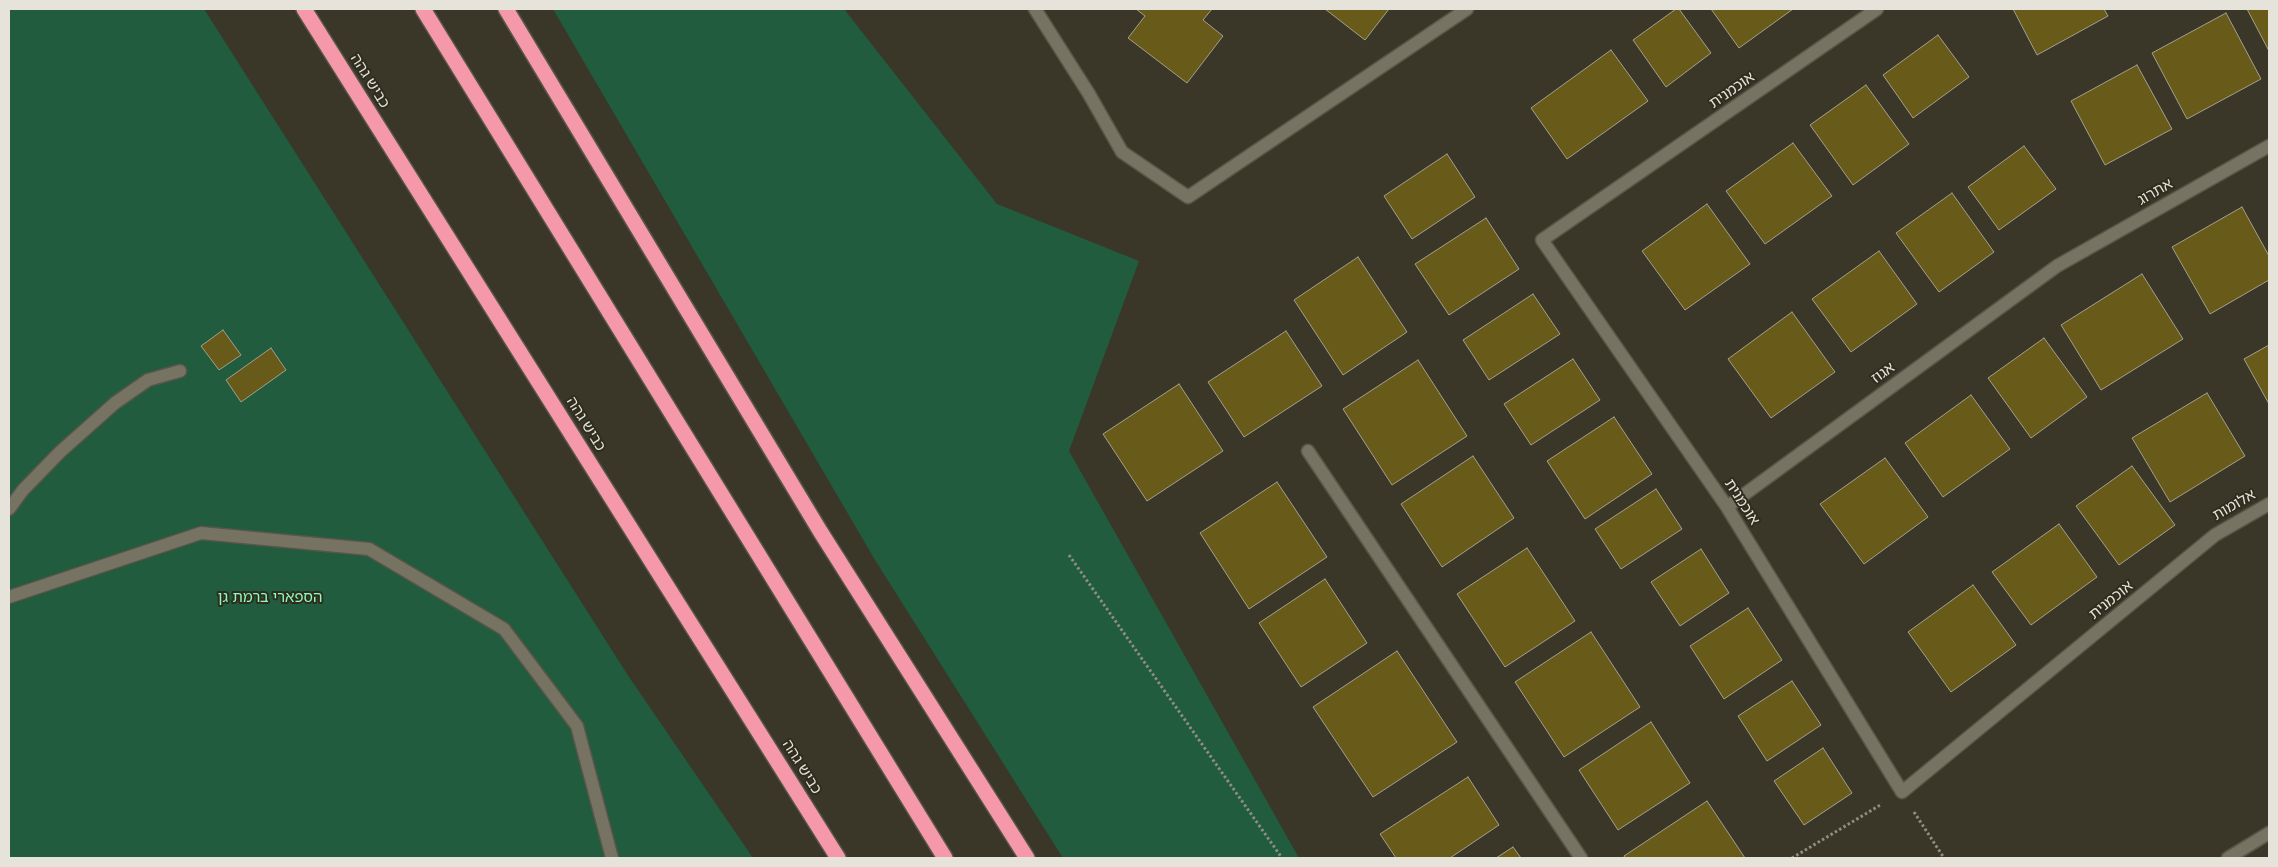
<!DOCTYPE html>
<meta charset="utf-8">
<style>
body{margin:0}
#map{position:relative;width:2278px;height:867px;overflow:hidden;background:#3a3728;font-family:Inter,sans-serif}
canvas{display:block}
.frame{position:absolute;inset:0;border:10px solid #e5e3da;pointer-events:none}
</style>
<div id="map">
<canvas width="2278" height="867"></canvas>
<div class="frame"></div>
</div>
<script>
const context = document.querySelector('canvas').getContext('2d');
context.lineJoin = 'round';
function paint(path, color) {
  context.fillStyle = color;
  context.fill(path, 'evenodd');
}
function shape(rows) {
  const path = new Path2D();
  for (const r of rows) {
    path.moveTo(r[0], r[1]);
    for (let i = 2; i < r.length; i += 2) path.lineTo(r[i], r[i + 1]);
  }
  return path;
}
function strokePath(path, color, width, dash) {
  context.strokeStyle = color;
  context.lineWidth = width;
  context.lineCap = dash ? 'butt' : 'round';
  context.setLineDash(dash || []);
  context.stroke(path);
}
function label(font, color, halo, rows, align = 'center') {
  context.font = font + ' Inter,"Noto Sans Hebrew",sans-serif';
  context.lineWidth = 4;
  context.setLineDash([]);
  context.textBaseline = 'middle';
  context.strokeStyle = halo;
  context.fillStyle = color;
  for (const [text, x, y, turn = 0] of rows) {
    context.save();
    context.translate(x, y);
    context.rotate((+turn || 0) * Math.PI / 180);
    context.textAlign = isNaN(turn) ? turn : align;
    if (halo) context.strokeText(text, 0, 0);
    context.fillText(text, 0, 0);
    context.restore();
  }
}
paint(shape([
 [9,9,204,9,629,677,753,858,9,858],
 [553,9,844,9,997,204,1139,261,1069,451,1299,858,1063,858,875,560]
]), '#205c3d');
const building = shape([
 [1136,9,1212,9,1203,20,1223,36,1187,83,1128,38,1145,16,1136,9],
 [1325,9,1389,9,1365,40,1325,9],
 [1676,9,1679,9,1711,53,1666,87,1633,40,1676,9],
 [1711,9,1793,9,1739,48,1711,9],
 [2013,9,2104,9,2108,16,2037,55,2013,9],
 [2247,9,2269,9,2269,51,2247,9],
 [2226,13,2261,79,2187,119,2152,53,2226,13],
 [1938,35,1969,77,1913,118,1883,75,1938,35],
 [1611,50,1648,101,1567,159,1531,108,1611,50],
 [2137,65,2172,129,2105,165,2071,101,2137,65],
 [1866,85,1909,144,1853,185,1810,125,1866,85],
 [1793,143,1832,196,1765,244,1726,191,1793,143],
 [2024,146,2056,189,1999,230,1968,187,2024,146],
 [1447,154,1475,197,1412,239,1384,196,1447,154],
 [1952,193,1994,252,1939,292,1896,233,1952,193],
 [1707,204,1750,264,1685,310,1642,251,1707,204],
 [2242,207,2269,256,2269,280,2210,314,2172,247,2242,207],
 [1486,218,1519,269,1449,315,1415,264,1486,218],
 [1879,251,1917,304,1851,352,1812,299,1879,251],
 [1358,257,1407,332,1343,375,1294,300,1358,257],
 [2142,274,2183,339,2101,390,2061,325,2142,274],
 [1533,294,1560,334,1489,380,1463,340,1533,294],
 [1792,312,1835,372,1771,418,1728,359,1792,312],
 [223,330,241,355,219,370,201,346,223,330],
 [1286,331,1322,386,1244,437,1208,382,1286,331],
 [2044,338,2087,397,2031,438,1988,378,2044,338],
 [2269,345,2269,404,2244,359,2269,345],
 [271,348,286,370,241,402,226,380,271,348],
 [1573,359,1600,400,1531,445,1504,404,1573,359],
 [1418,360,1467,436,1392,485,1343,409,1418,360],
 [1179,384,1223,451,1147,501,1103,434,1179,384],
 [2207,393,2245,456,2170,502,2132,438,2207,393],
 [1971,395,2010,449,1943,497,1905,443,1971,395],
 [1614,417,1652,474,1585,519,1547,461,1614,417],
 [1473,456,1514,518,1442,567,1401,504,1473,456],
 [1885,458,1928,517,1864,564,1820,504,1885,458],
 [2132,466,2175,525,2119,565,2076,506,2132,466],
 [1277,482,1327,557,1249,609,1200,533,1277,482],
 [1656,489,1682,529,1621,569,1595,529,1656,489],
 [2059,524,2097,577,2031,625,1992,572,2059,524],
 [1527,548,1575,621,1505,667,1457,594,1527,548],
 [1701,549,1729,593,1680,626,1651,582,1701,549],
 [1325,579,1367,643,1301,687,1259,623,1325,579],
 [1973,585,2016,645,1951,692,1908,632,1973,585],
 [1748,608,1782,660,1724,699,1690,646,1748,608],
 [1591,632,1640,707,1564,757,1515,682,1591,632],
 [1397,651,1457,742,1373,797,1313,707,1397,651],
 [1792,681,1821,725,1767,761,1738,716,1792,681],
 [1651,722,1690,783,1618,830,1579,770,1651,722],
 [1823,748,1852,793,1804,825,1774,781,1823,748],
 [1468,777,1499,825,1450,858,1396,858,1380,834,1468,777],
 [1707,801,1745,858,1625,858,1624,856,1707,801],
 [1513,847,1521,858,1496,858,1513,847]
]);
paint(building, '#685b1a');
strokePath(building, '#a3a08e', 1);
const minor = shape([
 [1035,9,1089,94,1122,152,1188,197,1467,9],
 [1877,9,1542,240,1727,507,1902,792,2215,535,2269,504],
 [1308,451,1581,858],
 [1727,507,2057,266,2269,146],
 [9,509,23,490,60,452,115,403,148,380,180,371],
 [9,597,201,533,369,549,504,629,577,726,612,858],
 [2228,858,2269,833]
]);
const highway = shape([
 [304,9,838,858],
 [423,9,945,858],
 [506,9,820,531,1027,858]
]);
strokePath(minor, '#585549', 15);
strokePath(highway, '#585549', 18);
strokePath(shape([
 [1069,555,1282,858],
 [1914,812,1944,858],
 [1792,858,1882,804]
]), '#908d81', 3, [2.5, 2.5]);
strokePath(minor, '#767363', 12);
strokePath(highway, '#f599aa', 15);
label('15px', '#e5e3da', '#2f2d1e', [
 ["כביש גהה",370,81,58],
 ["אוכמנית",1732,90,-35],
 ["אתרוג",2155,192,-30],
 ["אגוז",1883,373,-36],
 ["כביש גהה",586,424,58],
 ["אוכמנית",1742,502,57],
 ["אלומות",2234,505,-30],
 ["אוכמנית",2111,600,-39],
 ["כביש גהה",802,767,58]
]);
label('15px', '#8cfbbd', '#2f2d1e', [
 ["הספארי ברמת גן",270,597]
]);
</script>
